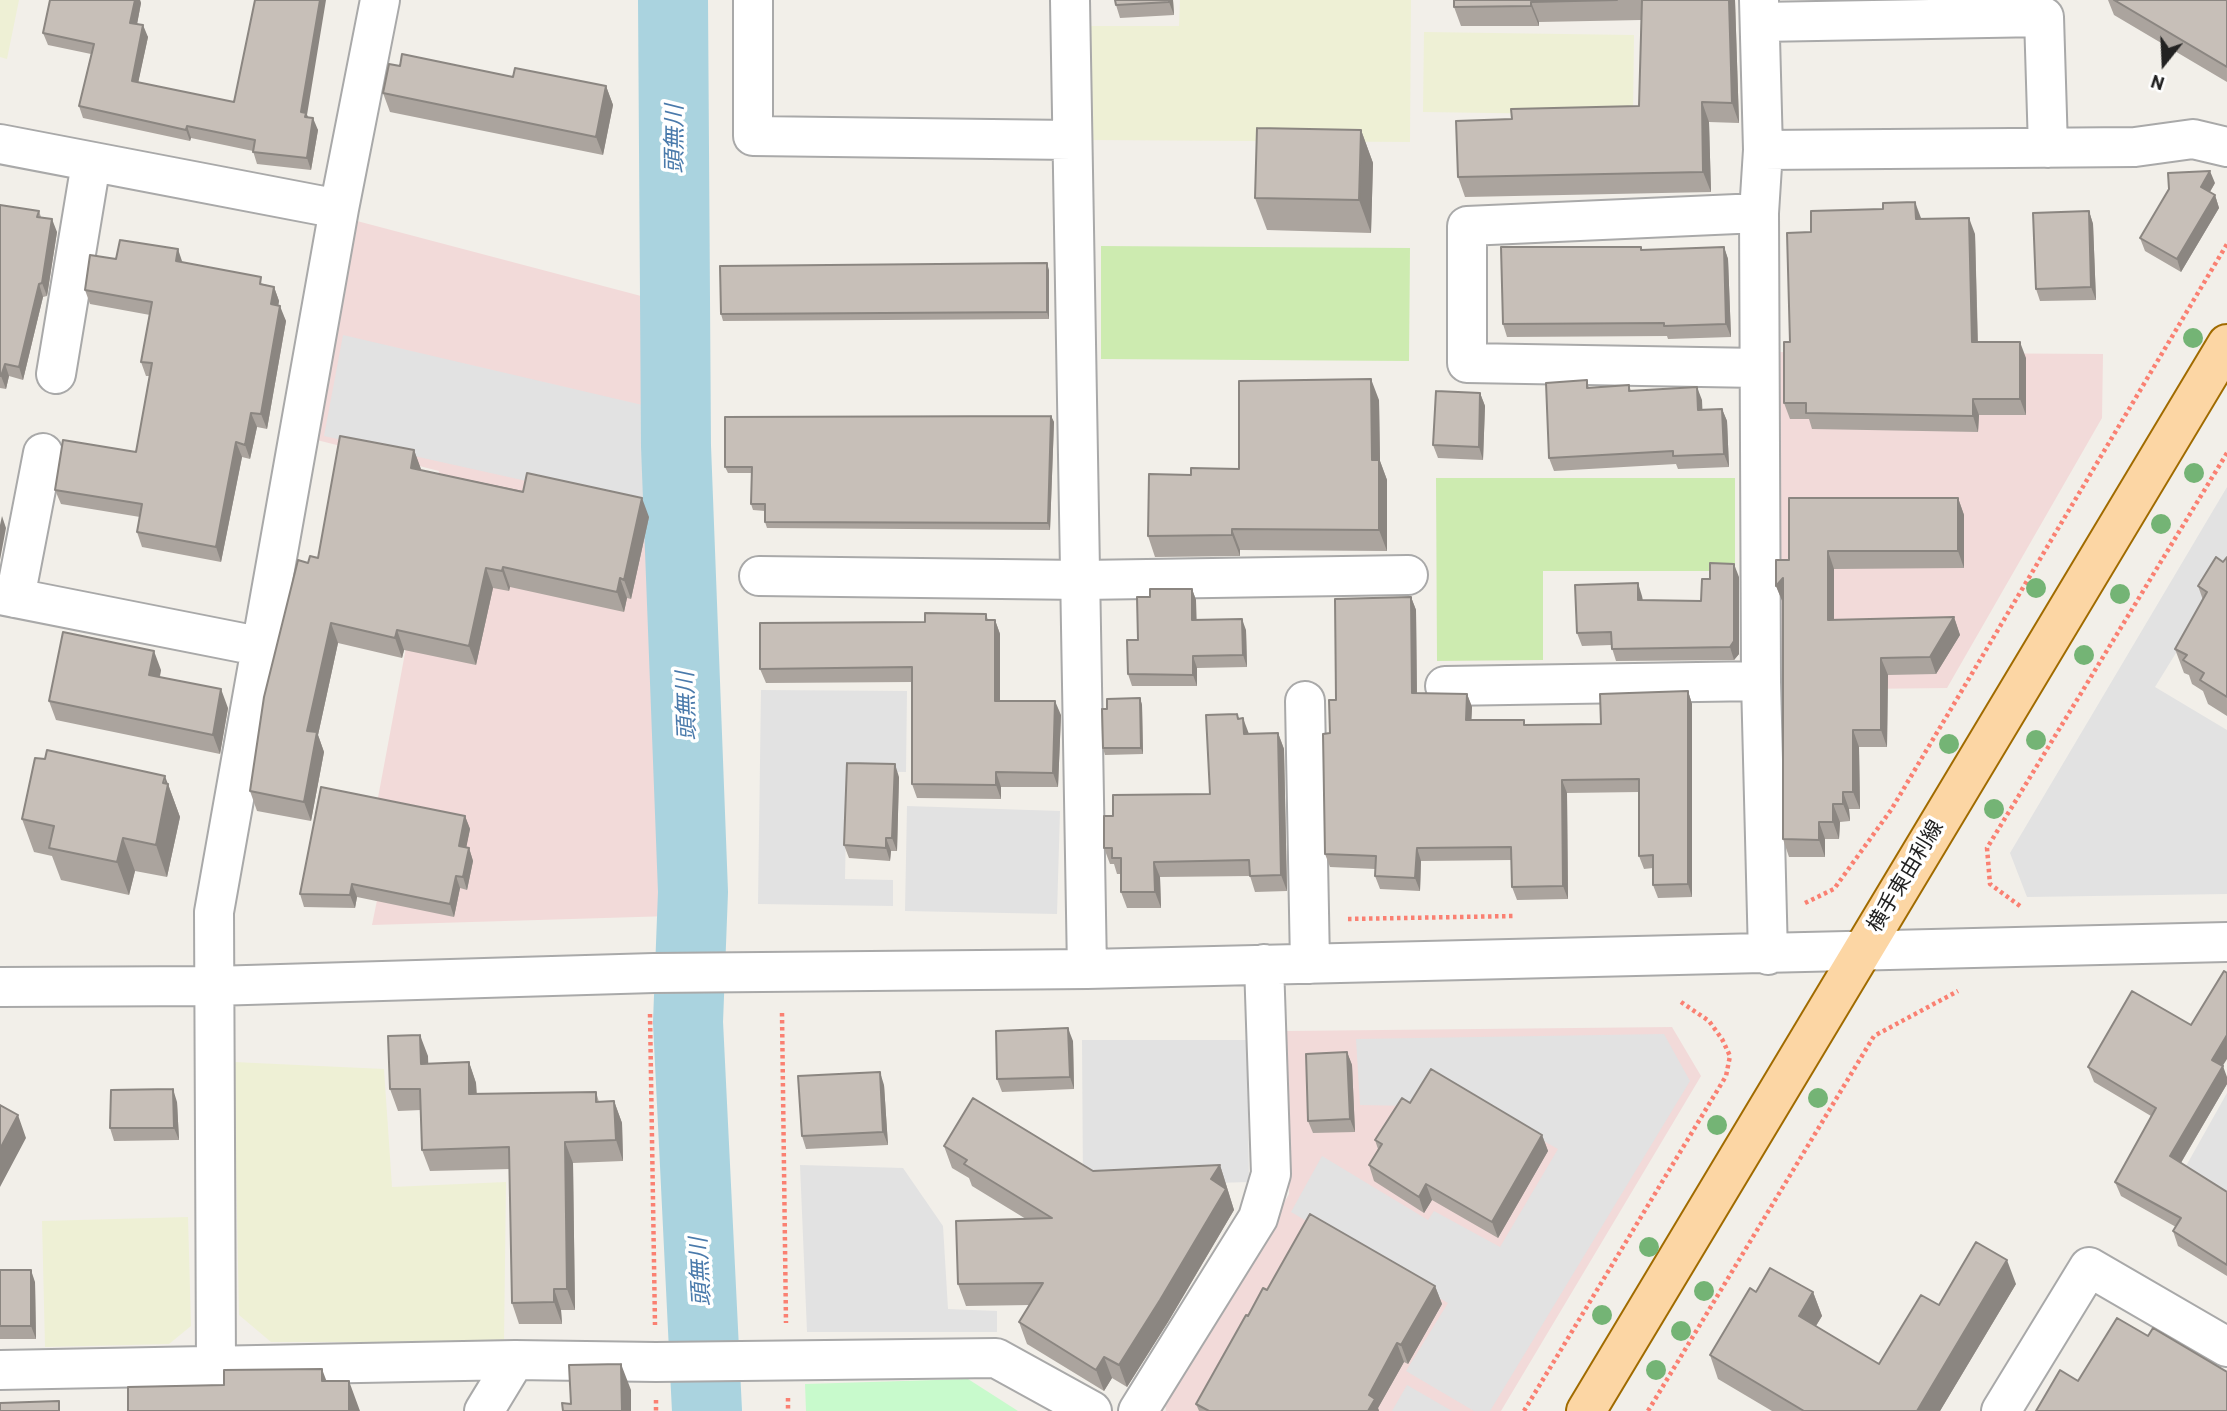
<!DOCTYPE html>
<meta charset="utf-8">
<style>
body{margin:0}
#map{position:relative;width:2227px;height:1411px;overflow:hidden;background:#f2efe9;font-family:Barlow,sans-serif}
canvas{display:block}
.north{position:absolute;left:2129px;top:28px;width:70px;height:70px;-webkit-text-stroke:5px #fff;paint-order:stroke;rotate:198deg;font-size:19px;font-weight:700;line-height:28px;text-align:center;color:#222}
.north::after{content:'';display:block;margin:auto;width:24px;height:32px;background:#222;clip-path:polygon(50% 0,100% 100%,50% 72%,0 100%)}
</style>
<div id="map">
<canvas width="2227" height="1411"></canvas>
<div class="north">N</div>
</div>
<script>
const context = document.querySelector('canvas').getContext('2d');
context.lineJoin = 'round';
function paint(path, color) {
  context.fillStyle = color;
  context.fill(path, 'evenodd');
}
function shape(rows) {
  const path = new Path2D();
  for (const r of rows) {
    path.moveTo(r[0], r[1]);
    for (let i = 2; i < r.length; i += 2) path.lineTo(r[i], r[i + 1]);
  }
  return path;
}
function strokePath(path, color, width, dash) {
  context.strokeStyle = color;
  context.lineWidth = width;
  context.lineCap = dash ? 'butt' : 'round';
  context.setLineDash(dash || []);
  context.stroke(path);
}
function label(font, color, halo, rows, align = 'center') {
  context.font = font + ' Barlow,"Noto Sans JP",sans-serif';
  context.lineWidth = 7;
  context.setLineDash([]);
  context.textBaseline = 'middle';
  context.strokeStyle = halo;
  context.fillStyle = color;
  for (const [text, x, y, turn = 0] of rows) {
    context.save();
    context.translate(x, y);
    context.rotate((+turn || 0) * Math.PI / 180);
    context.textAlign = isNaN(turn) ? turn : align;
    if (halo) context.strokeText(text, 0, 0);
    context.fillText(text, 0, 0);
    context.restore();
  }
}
paint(shape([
 [357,221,660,301,671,916,372,925,396,806,377,803,439,471,313,439],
 [1776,352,2103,354,2102,418,1947,688,1773,690],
 [1672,1027,1701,1076,1501,1411,1166,1411,1165,1405,1289,1194,1285,1031]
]), '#f2dad9');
paint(shape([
 [0,0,19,0,7,59,0,57],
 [1180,0,1411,0,1410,142,1088,140,1088,26,1179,26],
 [1424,32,1634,35,1633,115,1423,112],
 [234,1062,384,1069,392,1187,506,1182,504,1342,271,1342,239,1315],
 [188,1217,191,1326,169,1344,45,1347,42,1221]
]), '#eef0d5');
paint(shape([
 [1101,246,1410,248,1409,361,1101,359],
 [1436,478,1735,478,1735,571,1543,571,1543,660,1437,661]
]), '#cdebb0');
paint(shape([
 [968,1379,1018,1411,806,1411,805,1384]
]), '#c8facc');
paint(shape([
 [343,335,651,407,648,508,324,436],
 [2227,487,2227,576,2224,575,2155,687,2227,730,2227,894,2027,897,2010,853],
 [761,690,907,691,906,772,847,771,845,879,893,880,893,906,758,904],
 [907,806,1060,811,1057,914,905,911],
 [1664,1034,1690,1081,1490,1411,1474,1411,1406,1371,1448,1303,1291,1212,1322,1156,1428,1220,1434,1211,1500,1247,1558,1149,1433,1079,1411,1106,1360,1105,1356,1039],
 [1082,1040,1247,1040,1249,1182,1083,1187],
 [2227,1093,2227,1197,2186,1166],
 [800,1165,903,1168,943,1226,948,1309,997,1311,997,1332,807,1332],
 [1407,1385,1452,1411,1392,1411]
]), '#e2e2e2');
strokePath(shape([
 [673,0,676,446,693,892,688,1022,707,1411]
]), '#aad3df', 70);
const minor = shape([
 [753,0,753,136,1071,140],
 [1070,0,1087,969],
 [1759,0,1763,150,1759,213,1761,681,1768,955],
 [1760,22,2044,17,2048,148],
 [0,144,339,209],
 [1763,150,2135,147,2193,139,2227,147],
 [1759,368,1467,363,1467,226,1759,213],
 [56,374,91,163],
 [759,576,1082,580,1408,575],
 [0,595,263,647],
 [15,598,43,453],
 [1445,686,1761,681],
 [1305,701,1310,964],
 [0,987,213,986,654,973,1087,969,2227,942],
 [216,1366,214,912,339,209,380,0],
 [0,1370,515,1360,656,1362,996,1358,1092,1411],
 [484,1411,515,1360],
 [1138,1411,1258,1218,1271,1174,1264,964],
 [2001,1411,2089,1267,2227,1347]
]);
const major = shape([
 [1586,1411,2227,344]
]);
strokePath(minor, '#a9a9a9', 42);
strokePath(major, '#a06b00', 42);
strokePath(shape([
 [1805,903,1834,889,1891,810,2227,244],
 [2020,906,1990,884,1987,848,2227,453],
 [1348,919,1514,916],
 [782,1013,786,1323],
 [650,1014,655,1325],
 [788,1398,788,1411],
 [656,1400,656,1411],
 [1524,1411,1726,1076,1730,1056,1722,1039,1709,1021,1681,1002],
 [1648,1411,1874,1036,1958,991]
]), '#fa8072', 4.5, [3.5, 3.5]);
strokePath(minor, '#fff', 38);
strokePath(major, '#fcd6a4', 38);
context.fillStyle = '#74b475';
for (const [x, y] of [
 [2193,338],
 [2194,473],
 [2161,524],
 [2036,588],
 [2120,594],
 [2084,655],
 [2036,740],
 [1949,744],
 [1994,809],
 [1818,1098],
 [1717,1125],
 [1649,1247],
 [1704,1291],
 [1602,1315],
 [1681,1331],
 [1656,1370]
]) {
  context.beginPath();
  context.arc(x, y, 10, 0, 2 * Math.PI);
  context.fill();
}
paint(shape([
 [50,0,140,0,141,3,137,24,148,37,138,82,234,102,307,115,318,130,311,170,257,164,253,151,191,138,190,141,83,118,79,106,91,54,48,45,43,33],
 [1115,0,1173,0,1174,15,1120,18,1116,5],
 [1454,0,1735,0,1739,123,1709,122,1711,192,1465,197,1458,177,1512,119,1639,106,1641,20,1539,22,1539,26,1461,26,1454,7],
 [2108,0,2227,0,2227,82,2114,15],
 [400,66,606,86,613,105,603,155,390,112,383,93],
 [1361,130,1373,163,1371,233,1267,230,1255,198],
 [2215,183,2210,192,2215,195,2219,208,2181,272,2145,251,2140,238],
 [0,205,39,211,41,217,57,232,47,296,43,297,23,380,9,376,6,389,0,388],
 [2089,211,2093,224,2096,300,2040,301,2036,289],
 [1921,218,1921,219,1975,234,1978,342,2026,358,2026,415,1979,415,1978,432,1812,429,1809,419,1790,419,1784,403,1790,342],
 [1641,247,1642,250,1724,247,1728,259,1731,337,1668,339,1667,336,1507,337,1503,324],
 [116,259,183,262,274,287,279,301,278,306,286,321,267,429,257,427,250,459,242,457,221,562,142,547,137,532,140,517,61,504,55,490,136,452,150,376,146,376,141,362,150,315,90,304,85,290],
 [1049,270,1049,319,723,321,721,314],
 [1587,380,1589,388,1629,385,1631,391,1702,400,1702,410,1722,409,1727,421,1729,467,1678,469,1676,464,1554,471,1549,458],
 [1480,393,1485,406,1483,460,1438,458,1433,445],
 [1379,400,1380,461,1387,480,1387,551,1240,550,1240,556,1155,557,1148,536,1191,475,1239,469],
 [1051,416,1054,422,1050,530,767,528,765,522,765,511,753,510,751,504,752,473,728,473,725,467],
 [414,450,421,470,649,517,631,599,627,598,624,612,510,587,509,591,493,588,476,665,404,650,402,658,338,643,318,735,324,752,311,821,257,811,250,791,318,558],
 [1958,498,1964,515,1964,568,1834,569,1834,620,1954,617,1960,635,1936,674,1888,675,1887,747,1859,747,1860,809,1849,809,1850,821,1840,822,1839,839,1825,839,1825,857,1789,857,1783,839,1783,602,1783,603,1776,586,1789,560],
 [2227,557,2227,716,2208,704,2203,691,2192,684,2189,675,2184,673,2175,649,2203,600,2198,586,2223,562],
 [1739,577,1739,654,1734,660,1616,661,1611,645,1582,646,1577,633,1642,596,1643,600,1701,601,1710,579],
 [1192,589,1196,600,1196,620,1246,630,1247,667,1197,668,1197,686,1132,686,1128,674,1150,597],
 [1411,597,1416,610,1417,693,1467,694,1472,707,1471,720,1525,725,1601,724,1688,691,1692,704,1692,897,1658,898,1653,885,1653,868,1644,869,1639,856,1639,792,1567,793,1568,899,1517,900,1512,887,1512,860,1421,861,1420,891,1380,889,1375,876,1375,869,1330,867,1325,854,1330,733,1336,700],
 [986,614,988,620,995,620,1000,634,1000,701,1061,715,1058,787,1001,787,1001,799,917,798,912,784,912,682,766,683,760,669,925,622],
 [161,670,160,677,228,708,220,754,56,720,49,701],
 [1140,698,1142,705,1143,754,1105,755,1103,748,1107,709],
 [1237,714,1239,719,1249,734,1278,733,1284,749,1287,891,1255,892,1250,876,1160,877,1161,908,1127,908,1121,892,1121,874,1117,874,1114,864,1110,864,1104,848,1113,816,1210,794],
 [899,777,897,851,891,851,890,861,849,858,844,845],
 [168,784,180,817,167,877,135,871,129,895,61,880,52,856,34,852,22,819],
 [465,816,470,829,466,847,469,848,473,861,467,890,460,888,454,917,357,897,355,908,304,907,300,894],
 [1073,1041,1074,1089,1002,1092,997,1079],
 [1347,1052,1352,1065,1355,1132,1313,1133,1308,1121],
 [428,1056,428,1064,469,1062,476,1083,477,1094,596,1092,599,1102,614,1101,622,1123,623,1161,573,1163,575,1310,561,1310,562,1324,519,1324,512,1303,510,1169,430,1171,422,1150,421,1110,398,1111,390,1089],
 [2223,1066,2227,1084,2181,1163,2227,1192,2227,1276,2178,1246,2173,1231,2176,1227,2121,1196,2115,1182,2151,1116,2094,1082,2088,1067],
 [884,1085,888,1145,806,1149,802,1136],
 [177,1102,179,1140,114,1141,110,1128],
 [1410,1103,1542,1135,1548,1151,1498,1238,1432,1200,1424,1213,1374,1181,1369,1165,1378,1149,1375,1140],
 [944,1146,1093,1171,1220,1165,1234,1210,1168,1322,1127,1387,1112,1378,1104,1391,1027,1344,1019,1322,1030,1305,966,1306,958,1284,1026,1219,972,1186,969,1178,952,1168],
 [0,1270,35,1282,36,1339,0,1339],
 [2016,1284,1940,1411,1772,1411,1718,1379,1710,1355,1756,1292,1813,1292,1822,1316,1816,1326,1879,1364,1939,1305],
 [1435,1286,1442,1304,1408,1364,1404,1362,1378,1408,1379,1411,1199,1411,1196,1404,1248,1316,1267,1290]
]), '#aba49e');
paint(shape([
 [135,0,140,0,141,3,135,35,130,23],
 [320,0,326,0,307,115,311,125,301,112],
 [1169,0,1173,0,1174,15,1169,2],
 [1729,0,1735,0,1739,123,1732,103],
 [1531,2,1539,22,1539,26,1531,6],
 [143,25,148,37,136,93,132,81],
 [606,86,613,105,603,155,596,137],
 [1702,102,1709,122,1711,192,1703,172],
 [313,118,318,130,311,170,307,158],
 [187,126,191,138,190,141,186,130],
 [1361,130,1373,163,1371,233,1359,200],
 [2210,171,2215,183,2205,200,2201,187],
 [2215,195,2219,208,2181,272,2177,259],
 [1915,202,1921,218,1922,235,1916,219],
 [2089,211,2093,224,2096,300,2091,287],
 [1969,218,1975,234,1978,358,1972,342],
 [52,219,57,232,47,296,42,283],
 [1724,247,1728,259,1731,337,1726,324],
 [178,249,183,264,176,261],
 [1047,263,1049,270,1049,319,1047,312],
 [39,284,43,297,23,380,19,367],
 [274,287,279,301,276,318,271,304],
 [280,306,286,321,267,429,261,414],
 [2020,342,2026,358,2026,415,2020,399],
 [5,364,9,376,6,389,1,376],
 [1371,379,1379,400,1380,461,1387,480,1387,551,1379,530,1372,460],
 [1697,387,1702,400,1703,423,1698,410],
 [1480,393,1485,406,1483,460,1479,447],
 [1973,399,1979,415,1978,432,1973,416],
 [1722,409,1727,421,1729,467,1724,454],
 [251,413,257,427,250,459,245,445],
 [1051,416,1054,422,1050,530,1048,523],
 [236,442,242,457,221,562,216,547],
 [414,450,421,469,418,488,411,468],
 [642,498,649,517,631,599,624,580],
 [1958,498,1964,515,1964,568,1958,551],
 [2,516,6,528,0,560,0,525],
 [1232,529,1240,550,1240,556,1232,535],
 [1828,551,1834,569,1834,637,1828,620],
 [1734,564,1739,577,1739,654,1734,660,1730,647],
 [503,567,510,587,509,591,502,571],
 [486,568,493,588,476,665,469,646],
 [620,578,627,598,624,612,617,592],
 [1783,578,1789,595,1783,603,1776,586],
 [1638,583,1642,596,1643,613,1638,600],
 [1192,589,1196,600,1197,631,1192,620],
 [1411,597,1416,610,1417,705,1412,693],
 [1954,617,1960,635,1936,674,1930,657],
 [1242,619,1246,630,1247,667,1243,655],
 [995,620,1000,634,1000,715,995,701],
 [331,623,338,643,318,735,324,752,311,821,304,802,307,731],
 [397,630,404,650,402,658,395,638],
 [154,651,161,670,156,693,149,675],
 [1193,656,1197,668,1197,686,1193,675],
 [1881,658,1888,675,1887,747,1881,730],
 [221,689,228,708,220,754,213,735],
 [1688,691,1692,704,1692,897,1688,884],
 [1467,694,1472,707,1471,733,1466,720],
 [1140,698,1142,705,1143,754,1141,748],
 [1055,701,1061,715,1058,787,1053,773],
 [1243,718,1249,734,1244,734],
 [1853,730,1859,747,1860,809,1853,792],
 [1278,733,1284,749,1287,891,1281,875],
 [895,764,899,777,897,851,892,838],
 [996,772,1001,787,1001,799,996,785],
 [165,776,180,817,167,877,156,845],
 [1562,780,1567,793,1568,899,1563,886],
 [1843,792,1849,809,1850,821,1843,804],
 [1833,804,1840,822,1839,839,1833,822],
 [465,816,470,829,464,859,459,846],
 [1819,822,1825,839,1825,857,1819,840],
 [123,838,135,871,129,895,117,862],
 [886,838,891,851,890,861,886,848],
 [469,848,473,861,467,890,463,877],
 [1417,848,1421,861,1420,891,1415,878],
 [1154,862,1160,877,1161,908,1155,892],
 [456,876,460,888,454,917,450,904],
 [352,884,357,897,355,908,350,895],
 [1068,1028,1073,1041,1074,1089,1070,1077],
 [420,1035,428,1056,429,1086,421,1064],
 [2227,1035,2227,1059,2217,1075,2212,1060],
 [1347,1052,1352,1065,1355,1132,1350,1119],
 [469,1062,476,1083,477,1115,469,1094],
 [2223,1066,2227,1077,2227,1084,2176,1171,2170,1156],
 [880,1072,884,1085,888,1145,883,1132],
 [173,1089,177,1102,179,1140,174,1128],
 [614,1101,622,1123,623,1161,616,1140],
 [18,1115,26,1138,0,1187,0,1149],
 [1542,1135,1548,1151,1498,1238,1492,1222],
 [565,1142,573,1163,575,1310,567,1289],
 [1220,1165,1234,1210,1168,1322,1127,1387,1119,1365,1211,1179],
 [1426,1184,1432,1200,1424,1213,1419,1197],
 [2007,1260,2016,1284,1940,1411,1917,1411],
 [31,1270,35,1282,36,1339,31,1326],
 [1435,1286,1442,1304,1408,1364,1401,1345],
 [554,1289,561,1310,562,1324,554,1302],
 [1813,1292,1822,1316,1807,1340,1799,1316],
 [1397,1343,1404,1362,1378,1408,1379,1411,1368,1411,1369,1395],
 [1104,1357,1112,1378,1104,1391,1096,1370],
 [621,1364,631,1390,631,1411,622,1411],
 [322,1369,334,1401,322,1381],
 [349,1381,360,1411,349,1411]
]), '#8b8681');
const building = shape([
 [50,0,135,0,130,23,143,25,132,81,234,102,255,0,320,0,301,112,306,113,305,117,313,118,307,158,253,152,255,140,187,126,186,130,79,106,94,44,43,33,50,0],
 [1115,0,1169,0,1169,2,1116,5,1115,0],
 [1454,0,1617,0,1531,2,1531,6,1454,7,1454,0],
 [1642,0,1729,0,1732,103,1702,102,1703,172,1458,177,1456,121,1512,119,1511,109,1639,106,1642,0],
 [2114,0,2227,0,2227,67,2114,0],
 [402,54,513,77,515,68,606,86,596,137,383,93,389,64,400,66,402,54],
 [1257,128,1361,130,1359,200,1255,198,1257,128],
 [2210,171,2201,187,2215,195,2177,259,2140,238,2169,189,2168,173,2210,171],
 [1915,202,1916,219,1969,218,1972,342,2020,342,2020,399,1973,399,1973,416,1806,413,1806,403,1784,403,1784,342,1790,342,1787,233,1811,232,1811,211,1883,209,1883,203,1915,202],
 [0,205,39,211,37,217,52,219,42,283,39,284,19,367,5,364,1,376,0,376,0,205],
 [2089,211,2091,287,2036,289,2033,213,2089,211],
 [120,240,178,249,176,261,261,277,260,284,274,287,271,304,280,306,261,414,251,413,245,445,236,442,216,547,137,532,142,504,55,490,63,440,136,452,152,363,141,362,152,302,85,290,90,255,116,259,120,240],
 [1501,247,1641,247,1641,250,1724,247,1726,324,1664,326,1664,323,1503,324,1501,247],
 [1047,263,1047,312,721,314,720,266,1047,263],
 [1371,379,1372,460,1379,460,1379,530,1232,529,1232,535,1148,536,1149,474,1191,475,1191,468,1239,469,1239,381,1371,379],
 [1587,380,1587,388,1629,385,1629,391,1697,387,1698,410,1722,409,1724,454,1673,456,1673,451,1549,458,1546,383,1587,380],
 [1436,391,1480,393,1479,447,1433,445,1436,391],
 [1051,416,1048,523,765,522,765,504,751,504,752,467,725,467,725,417,1051,416],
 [340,436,414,450,411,468,523,492,527,473,642,498,624,580,620,578,617,592,503,567,502,571,486,568,469,646,397,630,395,638,331,623,307,731,317,732,304,802,250,791,264,697,298,560,308,563,310,556,318,558,340,436],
 [1789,498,1958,498,1958,551,1828,551,1828,620,1954,617,1930,657,1881,658,1881,730,1853,730,1853,792,1843,792,1843,804,1833,804,1833,822,1819,822,1819,840,1783,839,1783,578,1776,586,1776,560,1789,560,1789,498],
 [2216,557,2223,562,2227,557,2227,697,2200,680,2204,673,2183,660,2187,655,2175,649,2207,592,2198,586,2216,557],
 [1710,563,1734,564,1734,641,1730,647,1612,649,1611,632,1577,633,1575,585,1638,583,1638,600,1701,601,1702,579,1710,579,1710,563],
 [1150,589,1192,589,1192,620,1242,619,1243,655,1193,656,1193,675,1128,674,1127,640,1138,640,1137,597,1150,597,1150,589],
 [1411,597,1412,693,1467,694,1466,720,1524,720,1524,725,1601,724,1600,694,1688,691,1688,884,1653,885,1653,855,1639,856,1639,779,1562,780,1563,886,1512,887,1511,847,1417,848,1415,878,1375,876,1376,856,1325,854,1323,734,1330,733,1329,700,1336,700,1335,599,1411,597],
 [925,613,986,614,986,620,995,620,995,701,1055,701,1053,773,996,772,996,785,912,784,912,667,760,669,760,623,925,622,925,613],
 [63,632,154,651,149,675,221,689,213,735,49,701,63,632],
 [1140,698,1141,748,1103,748,1102,709,1107,709,1107,699,1140,698],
 [1237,714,1238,719,1243,718,1244,734,1278,733,1281,875,1250,876,1249,860,1154,862,1155,892,1121,892,1121,858,1112,858,1112,848,1104,848,1104,816,1113,816,1113,795,1210,794,1206,715,1237,714],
 [47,750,165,776,163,783,168,784,156,845,123,838,117,862,49,848,54,826,22,819,35,758,45,759,47,750],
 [847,763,895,764,892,838,886,838,886,848,844,845,847,763],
 [321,787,465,816,459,846,469,848,463,877,456,876,450,904,352,884,350,895,300,894,321,787],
 [2224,971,2227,973,2227,1035,2212,1060,2223,1066,2170,1156,2227,1192,2227,1265,2173,1231,2181,1218,2115,1182,2156,1108,2088,1067,2132,991,2191,1025,2224,971],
 [1068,1028,1070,1077,997,1079,996,1031,1068,1028],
 [420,1035,421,1064,469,1062,469,1094,596,1092,596,1102,614,1101,616,1140,565,1142,567,1289,554,1289,554,1302,512,1303,509,1147,422,1150,420,1089,390,1089,388,1036,420,1035],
 [1347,1052,1350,1119,1308,1121,1306,1054,1347,1052],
 [1431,1069,1542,1135,1492,1222,1426,1184,1419,1197,1369,1165,1382,1144,1375,1140,1402,1098,1410,1103,1431,1069],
 [880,1072,883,1132,802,1136,798,1076,880,1072],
 [173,1089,174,1128,110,1128,111,1090,173,1089],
 [973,1098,1093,1171,1220,1165,1211,1179,1226,1189,1160,1300,1119,1365,1104,1357,1096,1370,1019,1322,1043,1283,958,1284,956,1221,1052,1218,964,1164,967,1160,944,1146,973,1098],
 [0,1105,18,1115,0,1149,0,1105],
 [1310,1214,1435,1286,1401,1345,1397,1343,1369,1395,1375,1399,1368,1411,1209,1411,1196,1404,1246,1315,1248,1316,1263,1288,1267,1290,1310,1214],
 [1976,1242,2007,1260,1917,1411,1804,1411,1710,1355,1750,1288,1756,1292,1770,1268,1813,1292,1799,1316,1879,1364,1921,1295,1939,1305,1976,1242],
 [0,1270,31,1270,31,1326,0,1326,0,1270],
 [2117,1318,2148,1336,2153,1328,2227,1372,2227,1411,2036,1411,2060,1370,2078,1381,2117,1318],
 [621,1364,622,1411,563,1411,562,1403,571,1404,569,1365,621,1364],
 [322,1369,322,1381,349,1381,349,1411,128,1411,128,1387,224,1385,224,1370,322,1369],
 [59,1401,59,1411,0,1411,0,1403,59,1401]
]);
paint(building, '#c7bfb8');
strokePath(building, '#8b8681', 2);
label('21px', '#222', '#fff', [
 ["横手東由利線",1905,876,-59]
]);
label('italic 23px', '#4a7aab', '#fff', [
 ["頭無川",674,139,-90],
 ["頭無川",686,706,-92],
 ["頭無川",700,1272,-93]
]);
</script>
